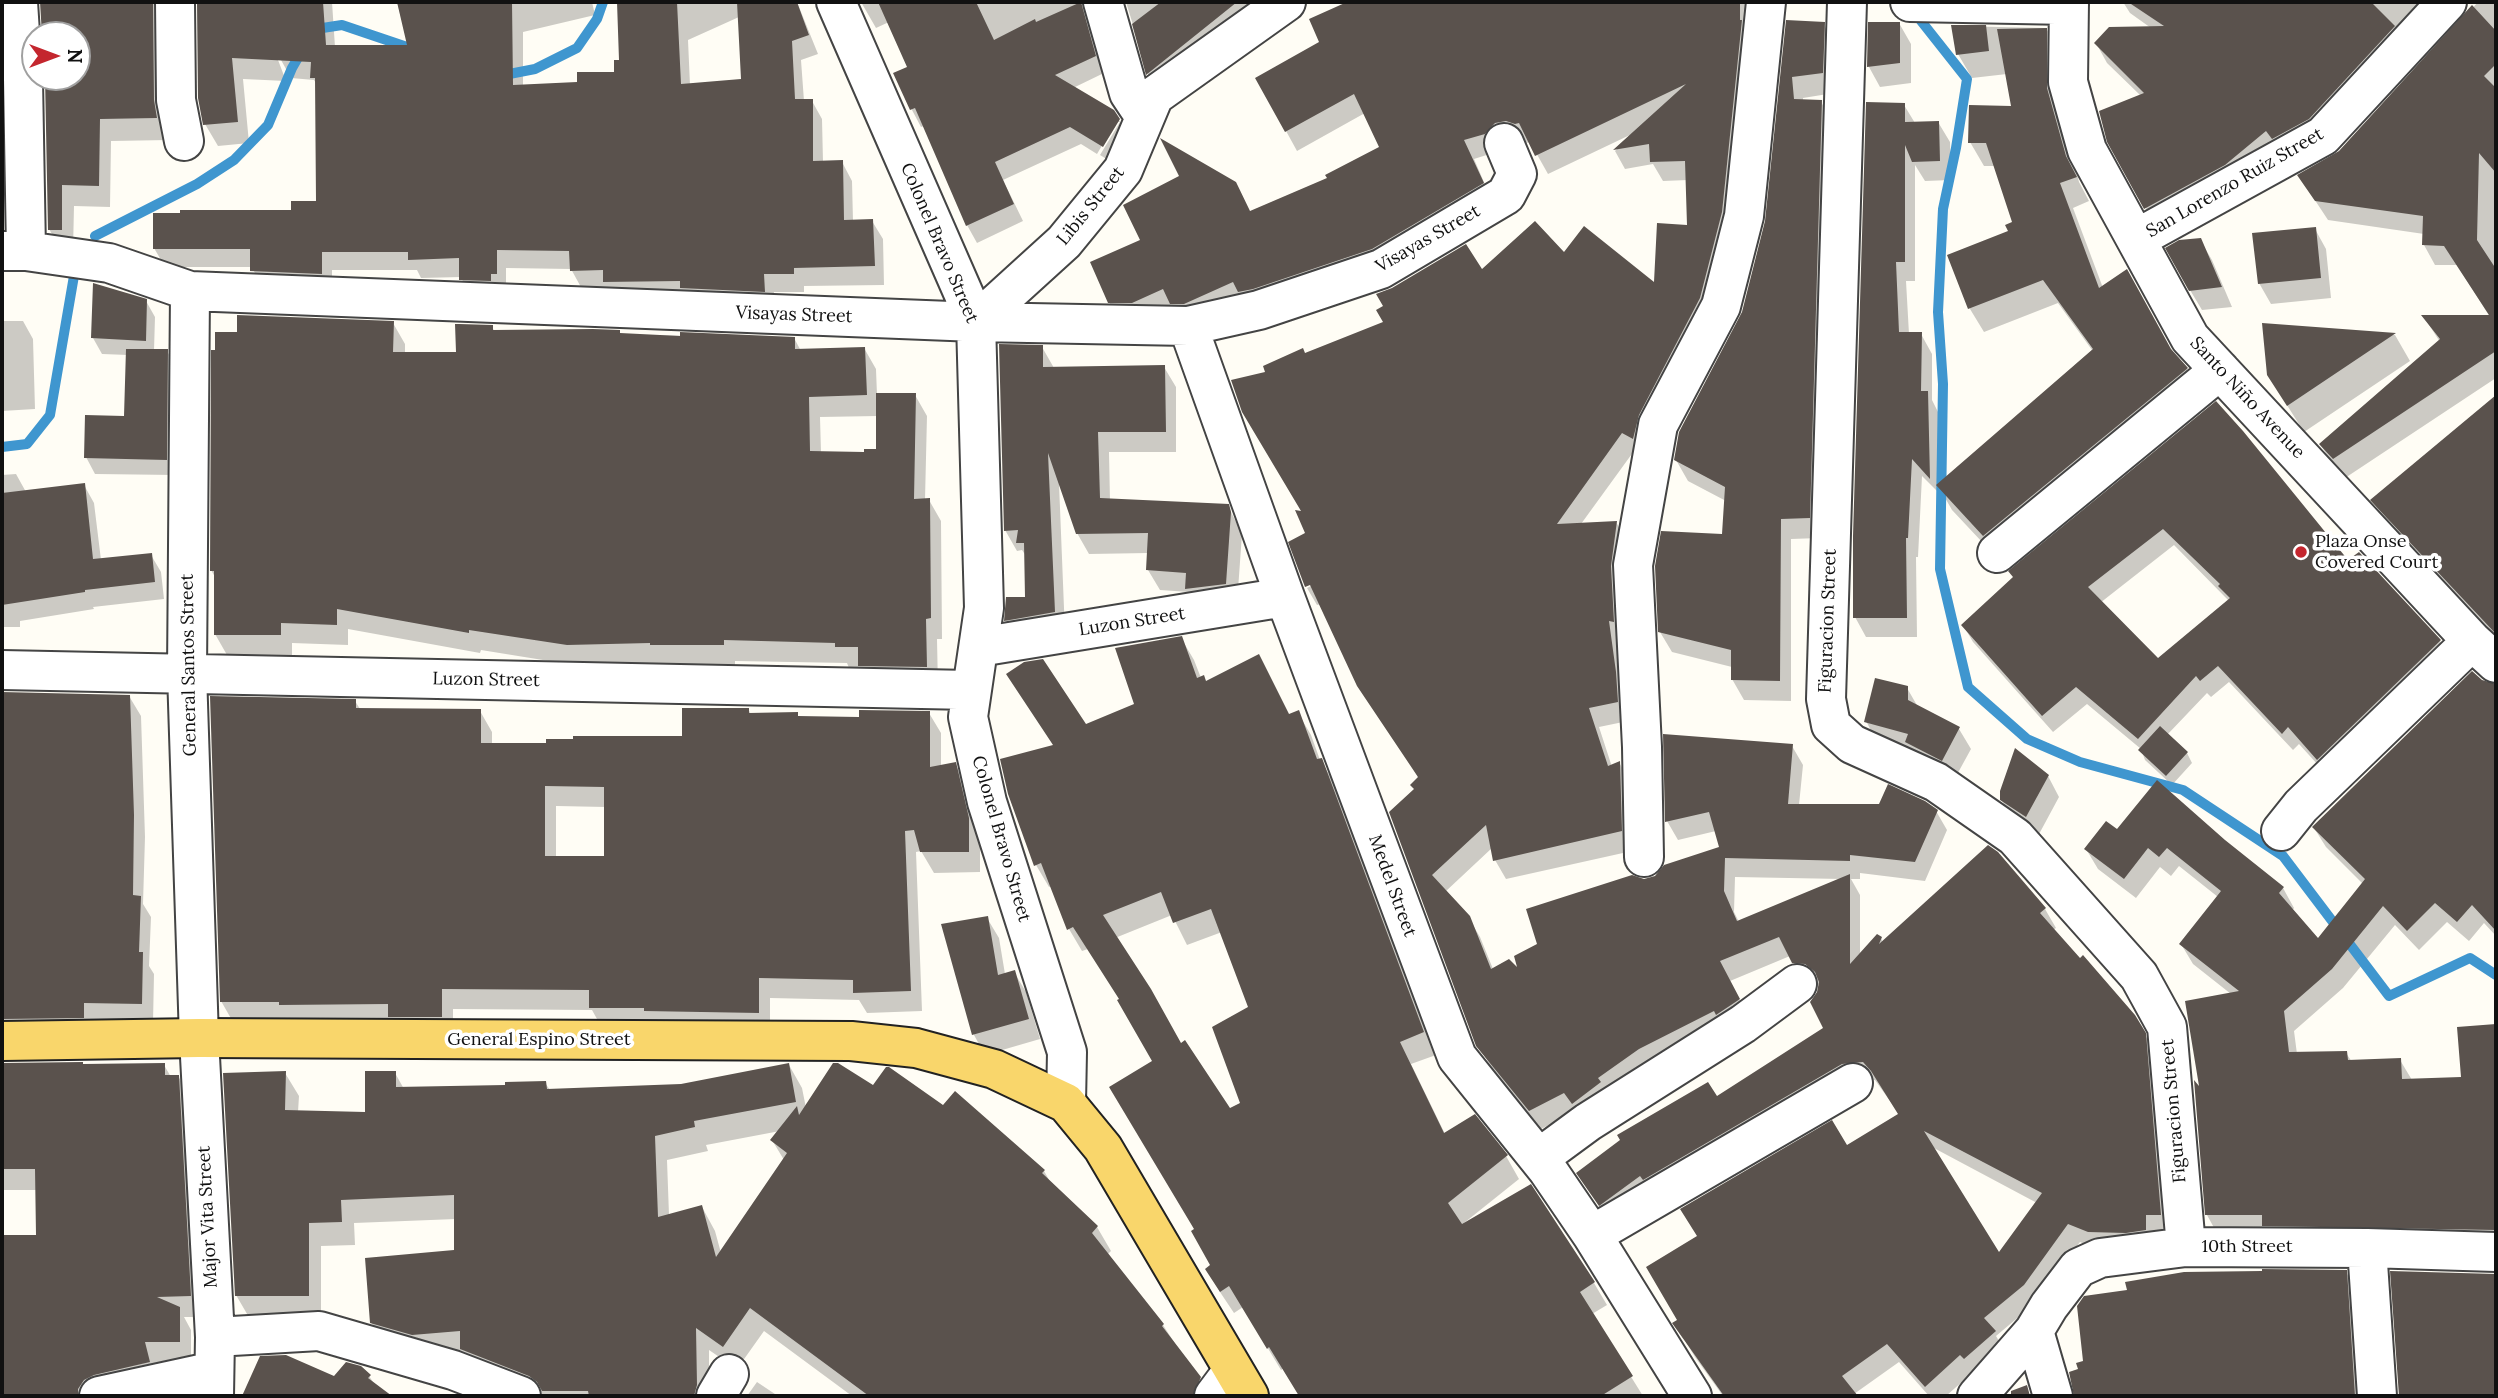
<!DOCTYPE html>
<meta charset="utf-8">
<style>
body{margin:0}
#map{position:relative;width:2498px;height:1398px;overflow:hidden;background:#fffdf5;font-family:Lora,serif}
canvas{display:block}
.frame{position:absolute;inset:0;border:4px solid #111;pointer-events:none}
.north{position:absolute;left:21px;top:21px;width:70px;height:70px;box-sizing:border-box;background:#fff;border:2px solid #a0a0a0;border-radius:50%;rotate:90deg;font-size:19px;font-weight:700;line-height:28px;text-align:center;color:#111}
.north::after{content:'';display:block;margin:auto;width:24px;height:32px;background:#c4262e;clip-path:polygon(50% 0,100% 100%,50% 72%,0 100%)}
</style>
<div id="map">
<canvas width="2498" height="1398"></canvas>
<div class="frame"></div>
<div class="north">N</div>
</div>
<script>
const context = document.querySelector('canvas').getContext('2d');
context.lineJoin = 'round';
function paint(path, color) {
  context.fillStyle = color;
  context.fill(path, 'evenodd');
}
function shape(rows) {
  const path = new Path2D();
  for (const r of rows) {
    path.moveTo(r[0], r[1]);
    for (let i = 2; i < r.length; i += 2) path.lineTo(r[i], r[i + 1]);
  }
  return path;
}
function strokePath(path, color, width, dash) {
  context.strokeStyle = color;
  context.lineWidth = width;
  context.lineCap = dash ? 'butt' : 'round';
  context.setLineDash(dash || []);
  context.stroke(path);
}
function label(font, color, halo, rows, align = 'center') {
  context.font = font + ' Lora,serif';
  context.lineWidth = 7;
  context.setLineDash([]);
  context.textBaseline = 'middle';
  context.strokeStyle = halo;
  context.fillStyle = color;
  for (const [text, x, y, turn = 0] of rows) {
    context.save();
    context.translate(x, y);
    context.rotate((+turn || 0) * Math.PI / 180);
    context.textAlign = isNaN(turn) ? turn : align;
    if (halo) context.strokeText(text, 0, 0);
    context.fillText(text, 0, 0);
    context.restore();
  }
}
paint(shape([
 [41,2,188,2,169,140,111,141,110,207,74,206,73,251,62,251,49,229,47,77,77,77,77,35,44,35],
 [189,2,256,2,286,81,243,79,249,143,218,146,205,124,199,4],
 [279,2,332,2,335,47,409,47,397,2,592,2,595,15,523,32,523,86,578,84,616,74,621,61,655,15,650,2,797,2,818,54,801,60,804,101,812,101,822,119,823,162,842,162,852,181,853,221,872,221,883,239,884,285,804,286,804,292,774,292,774,310,582,289,571,269,506,268,506,292,471,298,461,277,421,278,417,270,332,270,332,292,263,290,252,267,165,267,154,248,292,212,317,203,317,85,314,80,291,78,281,60],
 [739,17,743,80,690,85,688,40],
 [861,2,1101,2,1104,73,1073,88,1113,111,1120,122,1116,122,1097,154,1081,144,1003,180,1023,221,977,243,967,225,924,126,921,127,912,110,895,74,909,67,889,22,876,28],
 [1126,2,1273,2,1158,90,1148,74],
 [1351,2,1749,2,1732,232,1644,457,1634,451,1581,524,1616,522,1627,541,1628,721,1599,727,1612,767,1620,764,1630,782,1632,851,1506,879,1495,860,1492,848,1445,892,1468,917,1480,937,1493,969,1520,973,1644,881,1656,878,1721,848,1716,831,1678,840,1667,821,1792,746,1803,765,1799,805,1936,811,1947,830,1925,881,1860,873,1860,879,1851,879,1860,895,1860,956,1881,938,1883,943,2045,909,2056,928,2053,930,2134,1016,2156,1054,2171,1234,2100,1251,2080,1242,2034,1304,1996,1336,2005,1351,1972,1373,1946,1396,1929,1396,1899,1362,1854,1394,1856,1396,1723,1396,1695,1357,1675,1324,1847,1147,1900,1115,1875,1080,1864,1080,1611,1224,1578,1173,1716,1098,1825,1029,1819,993,1820,985,1805,982,1790,956,1730,981,1749,1019,1541,1129,1490,1065,1478,1045,1391,812,1415,790,1419,779,1321,604,1317,605,1307,588,1319,582,1307,584,1306,587,1291,543,1307,534,1304,513,1268,374,1305,355,1385,323,1481,272,1564,255,1656,285,1689,226,1688,180,1663,181,1653,164,1625,169,1615,151,1632,134,1548,174,1530,142,1526,143,1518,140,1496,152,1474,159,1493,203,1383,268,1120,321,1109,302,1142,241,1250,212,1329,178,1381,148,1365,113,1297,151,1257,78,1322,43,1311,20],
 [1735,877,1842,879,1739,922,1734,912],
 [1932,1147,2037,1203,1999,1255],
 [2123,2,2427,2,2320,138,2157,228,2109,141,2141,96,2107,63,2096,43,2151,28,2130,13],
 [2478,2,2496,2,2496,378,2345,478,2332,464,2321,445,2440,342,2424,317,2490,317,2457,265,2435,265,2424,245,2424,234,2328,220,2299,176,2340,153],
 [1788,22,1822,22,1835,44,1834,93,1803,98,1803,101,1821,102,1833,122,1820,538,1791,539,1791,701,1744,700,1732,679,1732,667,1672,652,1660,632,1724,536,1726,501,1688,481,1676,460,1744,312,1768,219],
 [1870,23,1899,23,1911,44,1911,83,1880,87,1869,67],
 [1954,26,2046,28,2060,52,2060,113,2079,182,2089,201,2073,208,2103,288,2171,352,2187,369,2200,393,1998,559,1952,510,1940,489,1941,495,1922,476,1918,557,1916,557,1917,637,1866,637,1855,617,1904,105,1915,123,1938,122,1950,142,1951,180,1925,181,1915,165,1915,281,1906,281,1909,334,1921,334,1932,354,1932,400,1938,412,1940,484,2092,350,2058,303,1984,332,1970,309,1950,256,2010,232,2014,223,1996,166,1984,166,1970,142,2014,108,2007,74,1972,78,1958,54],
 [1120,122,1129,137,1113,163,1100,155],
 [2315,229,2326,249,2331,298,2271,304,2259,283],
 [2200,240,2212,260,2232,307,2202,310,2190,290],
 [146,301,155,317,154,351,167,351,176,367,175,475,95,474,86,457,125,418,128,355,102,354,93,338],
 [2,321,23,321,33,339,35,409,2,411],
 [393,323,405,344,405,354,457,354,492,327,495,332,794,338,801,351,864,348,876,369,877,395,915,395,927,416,925,500,929,500,941,521,942,639,937,639,938,688,872,686,861,668,849,668,847,663,735,661,735,666,663,666,662,663,580,666,481,650,480,653,348,629,348,645,292,643,292,655,227,655,215,634,215,577,211,570],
 [878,416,878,451,865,454,821,453,820,417],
 [2264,325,2395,335,2410,361,2304,432,2285,402],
 [1042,347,1054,368,1164,367,1176,387,1176,452,1109,452,1110,501,1228,506,1242,534,1237,604,1198,609,1189,592,1160,590,1148,570,1149,553,1089,554,1077,533,1059,483,1065,633,1018,640,1006,620,1027,598,1026,556,1022,550,1017,551,1005,530],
 [2496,397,2496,640,2384,520,2372,500],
 [2216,404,2348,562,2359,554,2440,641,2450,659,2328,776,2299,744,2293,750,2229,682,2211,697,2207,693,2167,735,2187,753,2192,763,2172,785,2145,760,2141,749,2087,704,2053,732,1973,642,1963,625],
 [2174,545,2229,601,2158,660,2100,603],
 [16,474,26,492,84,485,94,503,101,560,151,555,161,572,164,599,93,607,94,609,20,621,20,627,2,627,2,475],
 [1181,638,1194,660,1201,678,1207,683,1290,716,1298,713,1311,735,1320,760,1334,782,1436,1055,1411,1064,1445,1134,1474,1116,1506,1156,1519,1179,1464,1223,1594,1283,1607,1305,1592,1314,1643,1396,1300,1396,1284,1368,1281,1370,1243,1307,1234,1313,1220,1292,1207,1270,1213,1266,1196,1230,1154,1062,1121,1000,1088,949,1082,951,1069,929,1052,886,1049,887,1036,865,1054,746,1085,726,1136,705],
 [1172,915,1187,945,1222,932,1250,1008,1243,1103,1229,1110,1181,1045,1115,938],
 [2490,686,2496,686,2496,936,2484,923,2469,941,2447,922,2419,950,2395,925,2343,988,2294,1031,2297,1054,2346,1053,2352,1062,2400,1060,2412,1080,2463,1078,2459,1029,2496,1026,2496,1249,2218,1235,2207,1215,2201,1092,2231,994,2193,964,2181,944,2218,897,2179,866,2171,876,2160,867,2136,898,2098,869,2086,849,2117,831,2224,841,2283,888,2294,908,2292,911,2318,941,2363,884,2326,847,2314,828],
 [1907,688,1918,707,1959,729,1971,749,1954,780,1877,742,1866,721],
 [2,694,129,696,141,716,145,837,143,904,151,917,149,966,154,974,153,1023,2,1042],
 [355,701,360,709,480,711,492,732,492,744,548,744,683,738,748,709,751,714,797,714,799,718,860,719,929,713,941,733,941,767,955,764,967,785,980,840,980,872,934,873,921,851,916,852,922,1011,867,1013,859,1000,770,998,770,1033,602,1028,592,1010,453,1009,453,1037,233,1022,221,1001],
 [556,806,606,807,606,858,556,858],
 [2048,776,2059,797,2038,836,2013,820,2001,799],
 [987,918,999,938,1005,974,1014,972,1026,992,1040,1039,985,1055,974,1035],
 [2,1065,164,1065,171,1077,178,1076,191,1098,202,1317,184,1317,191,1330,191,1364,156,1364,161,1384,106,1396,2,1396,2,1236,37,1236,37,1190,2,1190],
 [789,1065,802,1088,806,1108,873,1088,943,1108,1044,1171,1052,1185,1097,1227,1111,1251,1107,1255,1163,1325,1209,1396,852,1396,764,1331,737,1369,709,1350,709,1396,537,1396,385,1346,371,1322,456,1252,456,1219,354,1223,355,1245,321,1246,321,1319,250,1319,236,1295,285,1073,299,1096,298,1112,367,1113,395,1073,404,1089,507,1087,545,1083,550,1090,682,1086],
 [780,1131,772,1140,784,1160,721,1253,715,1231,702,1207,669,1215,667,1160,708,1151,706,1145],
 [2346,1272,2359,1295,2366,1396,2075,1396,2071,1373],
 [2392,1272,2496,1275,2496,1396,2400,1396],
 [261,1358,334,1378,369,1376,375,1385,389,1396,244,1396],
 [757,1382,778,1396,747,1396]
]), '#0003');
strokePath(shape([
 [1914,12,1967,79,1956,148,1943,209,1938,312,1943,384,1940,569,1968,687,2027,739,2080,762,2183,790,2283,856,2389,996,2470,958,2496,975],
 [313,33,316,29,342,25,413,49],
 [499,76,535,69,577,48,597,19,603,2],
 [95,236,197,184,234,160,268,125,292,68,303,49],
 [2,447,27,444,50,415,75,270]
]), '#3f96cf', 10);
paint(shape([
 [40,2,153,2,154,100,157,118,100,119,99,186,62,185,62,230,48,230,45,77,77,77,77,35,42,35],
 [197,2,323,2,326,45,407,45,397,2,512,2,513,85,577,82,577,72,614,72,614,60,619,60,617,2,677,2,681,84,741,79,737,2,797,2,809,35,792,41,795,99,813,99,813,161,843,160,844,220,873,219,875,266,794,268,794,274,764,274,765,292,680,288,680,281,603,282,603,270,570,271,569,251,497,250,497,274,491,274,491,281,459,280,459,258,408,260,408,252,322,252,322,274,250,271,250,249,153,249,153,213,180,213,180,210,291,210,291,201,316,201,315,78,310,78,311,62,232,58,238,122,203,125,198,98],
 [878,2,976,2,994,40,1035,19,1036,22,1081,2,1096,56,1055,75,1114,110,1120,119,1103,147,1070,127,995,162,1014,204,966,226,915,108,910,110,893,73,907,67],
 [1161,2,1237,2,1146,75,1132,24],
 [1347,2,1740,2,1740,20,1742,20,1722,212,1700,298,1639,415,1633,439,1622,433,1557,524,1617,521,1611,566,1614,622,1609,621,1616,672,1618,702,1589,708,1608,766,1620,761,1622,831,1493,861,1486,825,1432,875,1470,916,1491,969,1509,959,1517,967,1514,956,1537,944,1526,909,1632,875,1644,879,1655,876,1664,865,1719,847,1709,812,1665,822,1663,734,1793,744,1788,804,1879,804,1888,784,1925,801,1938,810,1915,862,1850,855,1850,861,1725,858,1724,891,1737,921,1850,874,1850,964,1877,934,1882,937,1879,944,1988,845,1998,852,2046,908,2040,913,2080,958,2083,955,2135,1015,2146,1033,2161,1215,2146,1215,2146,1230,2126,1233,2088,1232,2068,1224,2024,1285,1984,1318,1996,1331,1964,1359,1960,1355,1925,1387,1887,1344,1842,1376,1858,1396,1724,1396,1672,1323,1677,1320,1646,1267,1697,1236,1680,1209,1832,1120,1847,1145,1898,1114,1871,1071,1863,1062,1842,1064,1643,1180,1640,1176,1599,1206,1576,1173,1620,1140,1617,1135,1708,1082,1717,1096,1823,1028,1810,1002,1817,992,1819,982,1815,972,1805,964,1792,963,1779,937,1720,961,1740,999,1716,1015,1714,1011,1639,1049,1598,1078,1601,1082,1572,1104,1564,1093,1529,1111,1476,1046,1389,812,1414,789,1410,785,1418,777,1357,686,1310,585,1305,587,1288,542,1305,533,1295,510,1301,511,1242,412,1231,380,1265,372,1263,366,1303,348,1305,353,1383,322,1376,310,1383,306,1376,294,1392,288,1466,244,1482,269,1535,221,1564,252,1584,226,1654,282,1657,223,1687,225,1685,161,1650,162,1649,144,1613,150,1686,84,1535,156,1519,123,1515,124,1506,121,1495,123,1485,134,1464,140,1484,183,1372,249,1253,289,1238,292,1233,282,1184,304,1170,304,1163,289,1132,303,1108,303,1090,262,1140,240,1123,205,1179,176,1160,138,1236,182,1250,211,1327,178,1325,175,1379,147,1354,94,1285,132,1255,78,1319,42,1309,19],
 [1924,1131,2042,1193,1999,1252],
 [2128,2,2371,2,2395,26,2309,119,2272,139,2266,131,2225,165,2144,209,2107,142,2099,111,2144,93,2094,43,2109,27,2164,26],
 [2472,5,2496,31,2496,64,2484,76,2496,88,2496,173,2479,153,2477,240,2496,269,2496,351,2333,459,2319,444,2440,339,2421,315,2489,315,2444,246,2422,245,2423,216,2315,201,2297,175,2339,151],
 [1786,20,1825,22,1823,73,1792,77,1794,99,1822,100,1810,518,1781,519,1780,681,1731,680,1731,650,1658,632,1655,566,1661,531,1722,534,1725,487,1674,460,1679,432,1742,312,1765,221],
 [1868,22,1900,22,1900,63,1867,67],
 [1951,25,1986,25,1989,51,1956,55],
 [2047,28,2047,88,2066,156,2077,177,2060,183,2099,288,2127,269,2171,349,2188,368,1983,536,1936,485,2093,349,2043,280,1968,309,1947,255,2008,231,2005,225,2012,222,1986,143,1968,143,1969,105,2011,106,1997,29],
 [1866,102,1905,103,1905,122,1939,121,1940,161,1912,162,1905,145,1905,262,1896,262,1899,332,1922,332,1921,391,1928,391,1930,479,1912,459,1908,538,1906,538,1907,618,1853,618,1853,536],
 [2316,227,2321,278,2258,284,2252,233],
 [2201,238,2222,287,2189,291,2165,248,2179,240],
 [93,283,147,299,146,341,91,338],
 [237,315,394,321,393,352,456,352,455,324,459,324,493,325,493,330,593,329,620,330,620,333,680,336,680,332,795,337,795,349,865,347,867,395,809,397,810,451,864,452,864,449,876,449,876,393,916,393,914,499,930,498,931,618,926,619,927,667,858,666,858,647,835,647,835,643,724,640,724,645,650,645,650,643,567,645,469,630,469,633,337,609,337,625,281,623,281,635,214,635,214,571,210,571,211,350,215,350,215,332,237,332],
 [2262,323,2396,333,2287,406,2267,375],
 [999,344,1043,345,1043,367,1165,365,1166,432,1098,432,1100,498,1229,504,1231,512,1226,584,1185,589,1186,573,1146,570,1148,533,1076,534,1048,453,1055,612,1004,621,1006,597,1025,597,1024,543,1016,543,1018,530,1004,531],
 [126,349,168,349,167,460,84,458,85,415,124,416],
 [2496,395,2496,634,2370,500],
 [2216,401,2243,431,2348,560,2359,552,2441,640,2317,760,2288,727,2282,734,2218,666,2200,681,2196,676,2138,739,2076,687,2042,716,1961,625,2013,577,2008,571],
 [2163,529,2220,584,2218,586,2230,598,2158,658,2088,587],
 [85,483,93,559,152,553,155,582,85,590,85,592,2,605,2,493],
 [1182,636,1197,678,1204,675,1206,681,1259,654,1289,714,1299,710,1317,759,1322,758,1424,1032,1400,1042,1444,1133,1475,1114,1508,1155,1448,1203,1462,1224,1531,1184,1595,1282,1580,1292,1633,1376,1601,1396,1299,1396,1269,1347,1267,1349,1229,1286,1220,1292,1205,1269,1210,1265,1191,1231,1194,1229,1109,1087,1152,1061,1117,1000,1119,999,1073,927,1067,930,1041,863,1034,866,1008,794,1000,759,1053,745,1006,674,1024,662,1043,659,1086,724,1134,704,1115,648],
 [1161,892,1173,923,1211,909,1248,1007,1212,1027,1240,1103,1230,1108,1185,1040,1181,1043,1151,989,1103,915],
 [2472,671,2482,680,2496,684,2496,931,2472,905,2457,922,2435,903,2407,931,2383,906,2332,969,2284,1011,2289,1052,2347,1051,2348,1060,2401,1058,2402,1079,2461,1077,2457,1027,2496,1024,2496,1230,2262,1226,2262,1215,2205,1215,2194,1080,2199,1086,2185,1001,2239,991,2179,944,2221,891,2167,848,2159,857,2148,848,2124,879,2084,849,2106,821,2117,829,2157,780,2225,840,2284,887,2279,893,2318,938,2365,879,2312,827],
 [1875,678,1908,686,1908,700,1960,727,1942,761,1905,742,1908,734,1864,722],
 [2,692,130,695,134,815,133,895,141,896,139,952,143,952,142,1004,84,1003,84,1018,2,1019],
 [210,696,356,699,356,708,481,709,481,743,546,743,546,739,573,739,573,736,682,736,682,708,749,708,749,713,798,712,798,716,859,717,859,710,930,711,930,767,956,762,969,818,969,852,920,852,914,830,905,831,911,991,853,993,853,980,759,978,759,1013,644,1011,644,1008,589,1008,589,990,442,989,442,1017,388,1017,388,1004,279,1005,279,1002,220,1002],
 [545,786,604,787,604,856,545,856],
 [2160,726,2188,752,2166,776,2138,750],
 [2015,748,2049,775,2026,817,2000,800,2000,791],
 [988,916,998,975,1015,970,1029,1019,972,1035,941,924],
 [83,1062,83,1064,165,1063,165,1075,179,1075,191,1296,157,1297,180,1307,180,1342,145,1342,150,1362,94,1375,84,1380,78,1389,78,1396,2,1396,2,1235,36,1235,35,1169,2,1169,2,1063],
 [789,1063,796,1102,694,1121,695,1127,655,1136,658,1217,702,1205,716,1257,787,1153,770,1140,797,1106,799,1115,833,1063,838,1063,873,1085,886,1067,889,1067,943,1105,955,1091,1045,1170,1042,1173,1098,1226,1092,1233,1164,1324,1162,1326,1201,1377,1193,1396,869,1396,750,1308,723,1347,696,1328,697,1385,694,1396,589,1396,588,1391,542,1391,537,1382,529,1376,460,1349,460,1331,412,1335,370,1323,365,1258,454,1250,454,1195,341,1200,342,1222,309,1223,309,1296,235,1296,223,1073,286,1071,285,1110,365,1112,365,1071,396,1071,396,1087,505,1085,505,1082,546,1081,547,1089,681,1084],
 [2262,1269,2347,1270,2355,1396,2074,1396,2069,1372,2078,1369,2076,1363,2083,1361,2077,1306,2084,1296,2127,1290,2125,1282,2184,1272,2262,1271],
 [2390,1271,2496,1274,2496,1396,2399,1396],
 [286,1355,334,1376,346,1362,361,1366,371,1375,368,1378,392,1396,242,1396,260,1356],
 [2027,1385,2030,1396,2011,1396,2011,1391]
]), '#5a524d');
const minor = shape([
 [18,2,23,79,26,251],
 [175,2,176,100,184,141],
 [836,2,976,322,984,608,968,717,987,802,1067,1052,1066,1103],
 [1103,2,1129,93,1145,117],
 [1847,2,1826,699,1831,725,1852,744,1936,782,2015,837,2139,976,2167,1027,2186,1247],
 [1910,2,2069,5],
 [2069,2,2068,82,2087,150,2190,338,2472,641,2496,663],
 [2136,239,2323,136,2447,2],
 [2,251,26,251,109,263,190,291,976,322,1188,326,1259,310,1381,269,1506,195,1517,174,1504,143],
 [190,291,187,673,199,1038,215,1337,214,1396],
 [976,322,1064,242,1123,170,1154,96,1286,2],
 [1188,326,1285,597,1457,1057,1547,1169,1592,1235,1692,1396],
 [1997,553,2220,370],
 [979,647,1285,597],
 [2,670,970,690],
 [2281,831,2301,806,2472,641],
 [1644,857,1642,747,1633,565,1658,425,1721,306,1744,216,1766,2],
 [1539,1158,1588,1122,1743,1024,1797,984],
 [1592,1235,1853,1083],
 [2367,1248,2377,1396],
 [2034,1331,2053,1396],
 [215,1337,319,1331,453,1370,521,1396],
 [99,1396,214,1371],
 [716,1396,729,1374],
 [1214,1396,1232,1372],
 [1977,1396,2034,1331,2049,1306,2078,1268,2100,1258,2186,1247,2367,1248,2496,1252]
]);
const major = shape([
 [2,1041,199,1038,851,1041,916,1048,994,1069,1066,1103,1103,1148,1249,1396]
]);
strokePath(minor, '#444', 42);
strokePath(major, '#222', 42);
strokePath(minor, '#fff', 38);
strokePath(major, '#f9d66b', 38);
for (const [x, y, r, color] of [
 [2301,552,7,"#c4262e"]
]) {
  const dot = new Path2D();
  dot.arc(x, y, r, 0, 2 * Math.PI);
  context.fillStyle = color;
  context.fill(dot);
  strokePath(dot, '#fff', 2.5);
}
label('18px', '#111', '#fff', [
 ["San Lorenzo Ruiz Street",2235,183,-30],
 ["Libis Street",1091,206,-51],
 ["Visayas Street",1428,239,-30],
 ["Colonel Bravo Street",939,243,67],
 ["Visayas Street",794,315,2],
 ["Santo Niño Avenue",2247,398,47],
 ["Figuracion Street",1828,621,-88],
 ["Luzon Street",1132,622,-9],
 ["General Santos Street",189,665,-91],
 ["Luzon Street",486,680,1],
 ["Colonel Bravo Street",1001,839,74],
 ["Medel Street",1392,886,70],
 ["General Espino Street",539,1040],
 ["Figuracion Street",2174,1111,-95],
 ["Major Vita Street",208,1217,-93],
 ["10th Street",2247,1247]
]);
label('18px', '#111', '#fff', [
 ["Plaza Onse",2315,542],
 ["Covered Court",2315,563]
], 'left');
</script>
